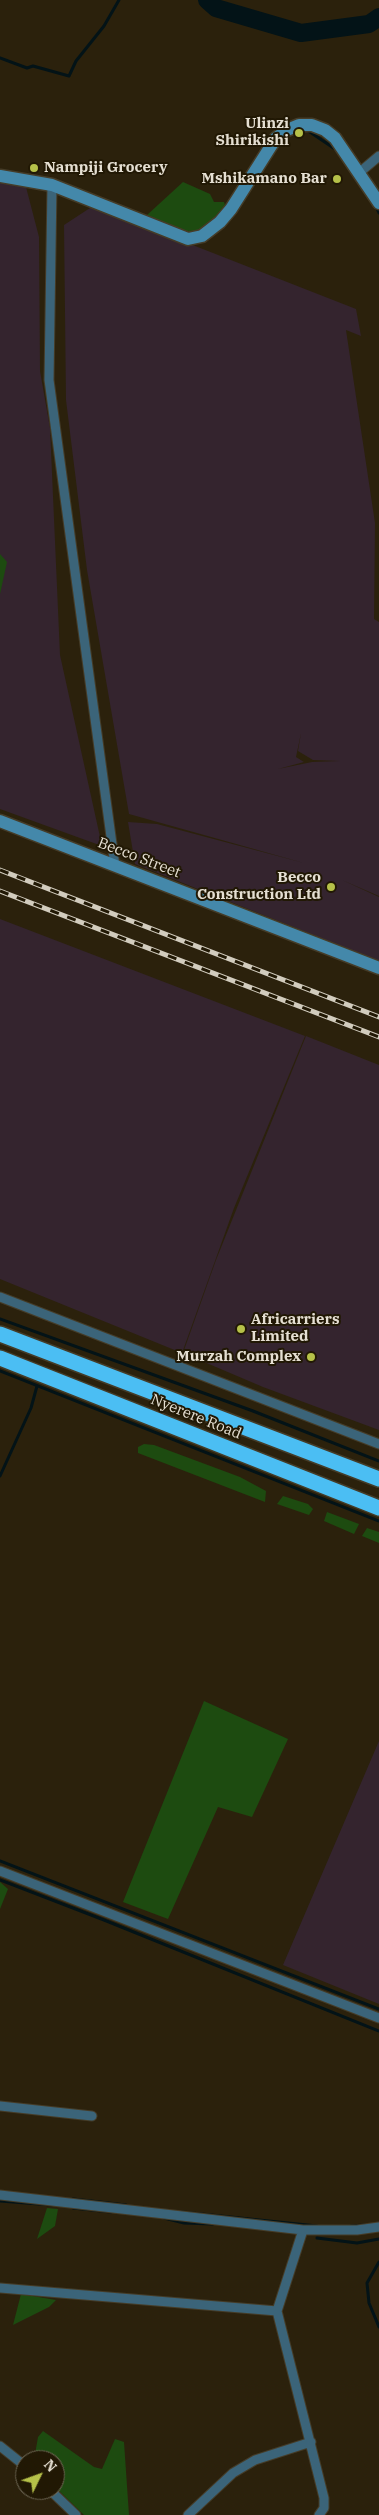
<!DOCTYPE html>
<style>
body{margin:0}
#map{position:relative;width:379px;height:2515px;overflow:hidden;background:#2b210c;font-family:"IBM Plex Serif",serif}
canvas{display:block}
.north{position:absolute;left:15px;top:2450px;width:50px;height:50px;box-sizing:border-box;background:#211804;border:1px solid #6f6856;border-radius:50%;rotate:48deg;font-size:14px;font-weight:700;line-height:20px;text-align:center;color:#e5dfd2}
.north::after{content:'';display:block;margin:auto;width:18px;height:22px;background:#b6c149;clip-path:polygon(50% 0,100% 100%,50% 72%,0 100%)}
</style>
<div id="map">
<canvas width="379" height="2515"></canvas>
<div class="north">N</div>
</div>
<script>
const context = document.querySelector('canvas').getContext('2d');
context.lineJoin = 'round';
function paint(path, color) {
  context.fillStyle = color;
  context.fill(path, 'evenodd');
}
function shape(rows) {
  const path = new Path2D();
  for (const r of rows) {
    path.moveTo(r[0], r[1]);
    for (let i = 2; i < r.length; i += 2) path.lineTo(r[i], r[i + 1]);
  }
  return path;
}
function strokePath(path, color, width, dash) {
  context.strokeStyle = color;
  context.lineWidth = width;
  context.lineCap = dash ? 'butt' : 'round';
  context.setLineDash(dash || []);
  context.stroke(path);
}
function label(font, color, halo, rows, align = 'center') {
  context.font = font + ' "IBM Plex Serif",serif';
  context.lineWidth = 4;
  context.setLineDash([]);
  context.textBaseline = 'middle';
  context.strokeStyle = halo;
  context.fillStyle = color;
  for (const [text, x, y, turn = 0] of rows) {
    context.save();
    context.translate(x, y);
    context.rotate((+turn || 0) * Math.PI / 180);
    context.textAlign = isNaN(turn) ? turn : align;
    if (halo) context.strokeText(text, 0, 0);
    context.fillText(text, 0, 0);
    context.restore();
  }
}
paint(shape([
 [0,178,26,187,39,237,40,371,50,428,60,655,102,846,0,809],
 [93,206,356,309,361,336,346,330,375,523,374,619,379,622,379,896,342,880,379,897,379,961,135,864,128,822,157,824,304,863,129,814,87,570,66,400,64,225],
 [301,733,298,751,313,760,340,761,312,762,278,769,304,762,296,757],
 [0,919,305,1036,234,1208,182,1353,0,1279],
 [306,1036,379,1065,379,1430,263,1387,183,1353,216,1260],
 [379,1741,379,2004,283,1965]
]), '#34242e');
paint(shape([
 [183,182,210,194,214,202,224,202,226,208,203,232,189,232,167,225,147,215],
 [0,554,7,562,0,594],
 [144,1444,154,1445,240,1477,266,1491,265,1502,138,1453,138,1447],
 [283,1496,308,1504,313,1509,309,1515,277,1504],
 [327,1512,359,1524,354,1534,324,1521],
 [367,1528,379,1532,379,1543,362,1536],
 [204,1701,288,1739,252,1817,218,1807,168,1919,123,1902],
 [0,1882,8,1889,0,1909],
 [47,2208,58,2209,55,2226,37,2239],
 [21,2294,56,2300,49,2307,13,2325],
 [43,2431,94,2467,102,2469,115,2439,124,2442,129,2515,84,2515,55,2487,55,2460,34,2460,38,2437]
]), '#1d4b10');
strokePath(shape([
 [0,58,27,68,33,66,69,76,76,61,104,26,119,0],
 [307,130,335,149],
 [376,206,379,213],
 [0,1319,253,1411,379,1461],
 [0,1371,379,1521],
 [0,1476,31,1408,37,1386],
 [0,1861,379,2009],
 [0,1880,104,1920,379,2031],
 [73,2199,126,2205],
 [0,2201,52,2205],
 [73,2208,111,2212],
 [182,2212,317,2226],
 [164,2218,184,2223,213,2224],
 [351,2226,365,2225],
 [317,2238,357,2243,379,2239],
 [379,2262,367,2283,369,2303,379,2327]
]), '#031317', 3);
strokePath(shape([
 [207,0,216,8,301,33,369,24,379,17]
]), '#031317', 18);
const street = shape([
 [360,172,379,156],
 [52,185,49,380,115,866],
 [0,1297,379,1444],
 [0,1871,379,2018],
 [0,2106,92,2116],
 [0,2195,303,2230,357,2230,379,2227],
 [303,2230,277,2311,324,2498,324,2508,319,2515],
 [0,2288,277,2311],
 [0,2446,25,2466],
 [50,2490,76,2515],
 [188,2515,233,2473,255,2460,311,2442]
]);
const secondary = shape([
 [0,176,52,185,188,239,202,236,220,222,231,209,276,138,287,130,299,125,312,125,325,130,335,138,379,203],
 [0,821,379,968]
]);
const highway = shape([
 [0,1334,379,1479],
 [0,1358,379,1508]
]);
strokePath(street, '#453c28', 11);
strokePath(secondary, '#453c28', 15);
strokePath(highway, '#453c28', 18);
strokePath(street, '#3b6479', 9);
strokePath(secondary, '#48a', 12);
strokePath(highway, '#4bbef3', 15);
const rail = shape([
 [0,870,379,1017],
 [0,891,379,1037]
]);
strokePath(rail, '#d2ccbe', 5);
strokePath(rail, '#211804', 3, [9]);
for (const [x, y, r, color] of [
 [299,133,5,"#b6c149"],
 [34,168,5,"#b6c149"],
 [337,179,5,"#b6c149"],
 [331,887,5,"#b6c149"],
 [241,1329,5,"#b6c149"],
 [311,1357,5,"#b6c149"]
]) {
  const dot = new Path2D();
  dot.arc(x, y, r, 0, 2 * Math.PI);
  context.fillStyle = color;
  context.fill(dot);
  strokePath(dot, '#211804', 2);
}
label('bold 15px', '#e5dfd2', '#211804', [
 ["Ulinzi",289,124],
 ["Shirikishi",289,141],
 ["Nampiji Grocery",44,168,"left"],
 ["Mshikamano Bar",327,179],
 ["Becco",321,878],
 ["Construction Ltd",321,895],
 ["Africarriers",251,1320,"left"],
 ["Limited",251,1337,"left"],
 ["Murzah Complex",301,1357]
], 'right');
label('15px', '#e5dfd2', '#211804', [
 ["Becco Street",139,858,21],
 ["Nyerere Road",196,1417,22]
]);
</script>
